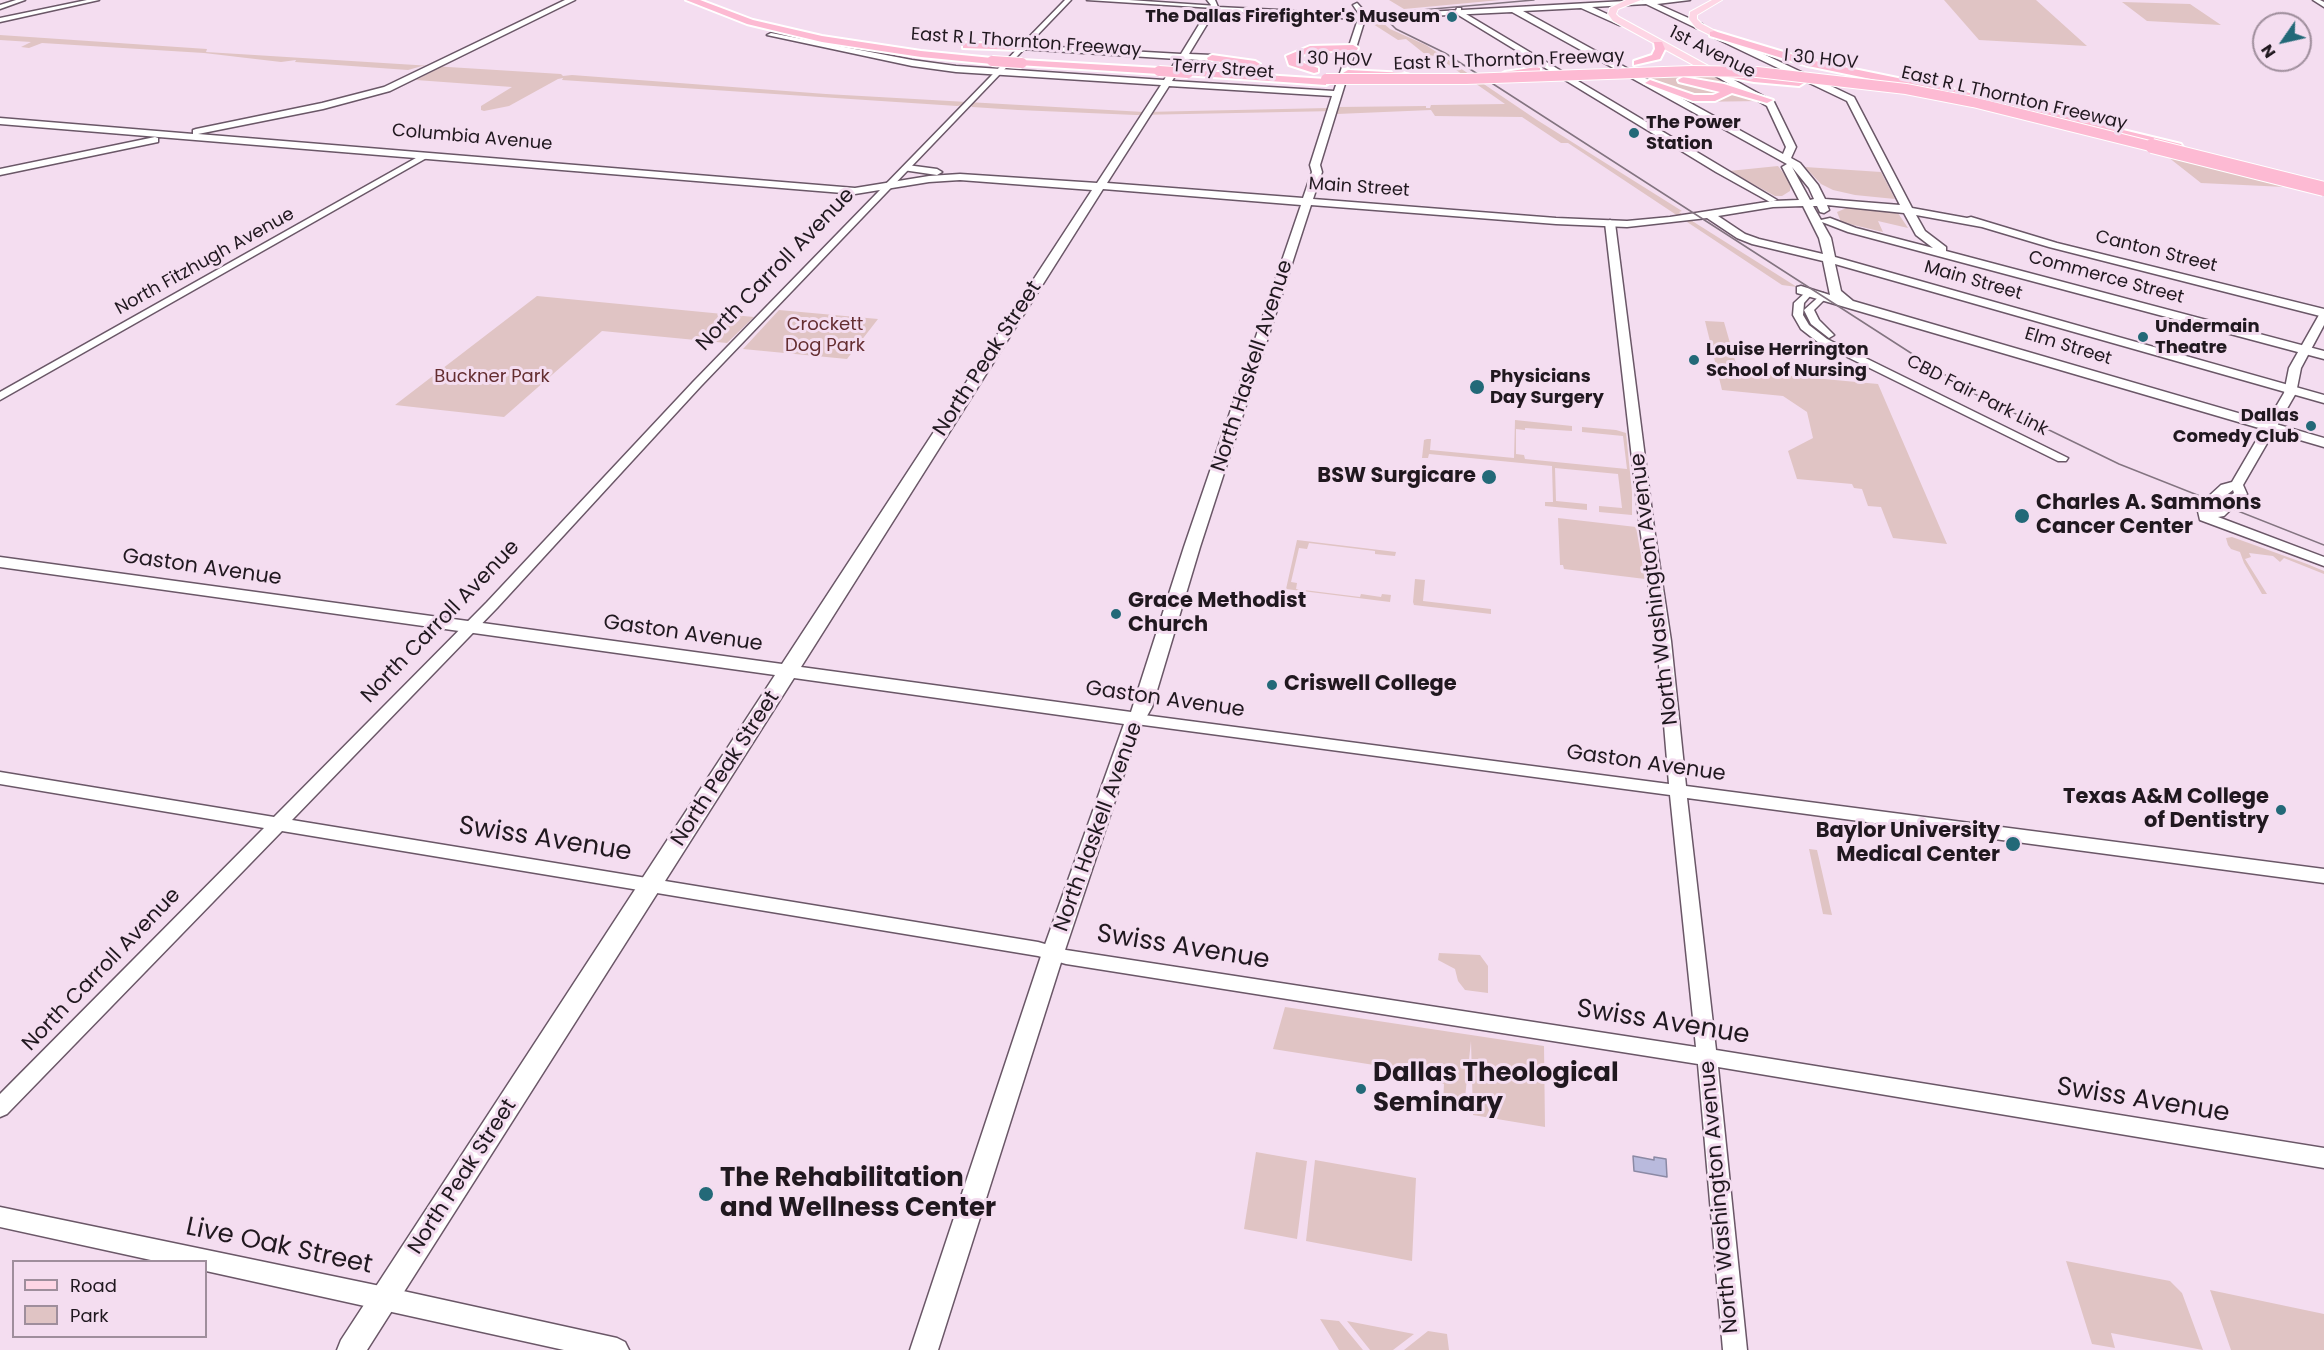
<!DOCTYPE html>
<style>
body{margin:0}
#map{position:relative;width:2324px;height:1350px;overflow:hidden;background:#f4ddf0;font-family:Poppins,sans-serif}
canvas{display:block}
.legend{position:absolute;left:12px;top:1260px;width:195px;height:78px;box-sizing:border-box;background:#f4ddf0;border:2px solid #9f8e9c;margin:0;padding:8px 10px;list-style:none;font-size:18px;color:#20181f}
.legend li{display:flex;align-items:center;gap:12px;height:30px}
.legend b{width:30px;border:2px solid #9f8e9c}
.north{position:absolute;left:2252px;top:12px;width:60px;height:60px;box-sizing:border-box;background:#f4ddf0;border:2px solid #9f8e9c;border-radius:50%;rotate:236deg;font-size:16px;font-weight:700;line-height:24px;text-align:center;color:#20181f}
.north::after{content:'';display:block;margin:auto;width:21px;height:27px;background:#236978;clip-path:polygon(50% 0,100% 100%,50% 72%,0 100%)}
</style>
<div id="map">
<canvas width="2324" height="1350"></canvas>
<ul class="legend">
<li><b style="height:8px;background:#fed6e5"></b>Road</li>
<li><b style="height:16px;background:#e0c4c4"></b>Park</li>
</ul>
<div class="north">N</div>
</div>
<script>
const context = document.querySelector('canvas').getContext('2d');
context.lineJoin = 'round';
function paint(path, color) {
  context.fillStyle = color;
  context.fill(path, 'evenodd');
}
function shape(rows) {
  const path = new Path2D();
  for (const r of rows) {
    path.moveTo(r[0], r[1]);
    for (let i = 2; i < r.length; i += 2) path.lineTo(r[i], r[i + 1]);
  }
  return path;
}
function strokePath(path, color, width, dash) {
  context.strokeStyle = color;
  context.lineWidth = width;
  context.lineCap = dash ? 'butt' : 'round';
  context.setLineDash(dash || []);
  context.stroke(path);
}
function label(font, color, halo, rows, align = 'center') {
  context.font = font + ' Poppins,sans-serif';
  context.lineWidth = 6;
  context.setLineDash([]);
  context.textBaseline = 'middle';
  context.strokeStyle = halo;
  context.fillStyle = color;
  for (const [text, x, y, turn = 0] of rows) {
    context.save();
    context.translate(x, y);
    context.rotate((+turn || 0) * Math.PI / 180);
    context.textAlign = isNaN(turn) ? turn : align;
    if (halo) context.strokeText(text, 0, 0);
    context.fillText(text, 0, 0);
    context.restore();
  }
}
paint(shape([
 [1389,0,1500,0,1404,9],
 [1944,0,2036,0,2087,46,1979,40],
 [2122,2,2190,4,2221,25,2147,21],
 [1369,18,1384,18,1383,23,1390,29,1426,45,1537,120,1682,211,1679,212,1689,219,1797,287,1782,285,1568,143,1561,143,1522,117,1435,116,1431,110,1337,114,1336,111,1136,115,1018,110,972,107,970,104,957,106,562,80,563,78,558,79,509,106,484,111,481,110,481,106,512,87,416,80,438,68,422,66,408,70,295,62,296,60,281,62,204,53,42,43,29,48,21,47,31,42,0,40,0,35,207,49,206,52,561,74,563,76,572,75,826,94,1144,112,1328,108,1337,110,1338,107,1426,106,1426,108,1430,108,1431,105,1505,104,1436,56,1426,55,1406,39,1398,40,1373,24,1375,21,1367,20],
 [1649,77,1718,77,1762,101,1691,102],
 [2168,157,2285,187,2201,183],
 [1778,166,1791,183,1790,191,1782,196,1775,196,1729,171],
 [1805,167,1881,172,1895,199,1855,195,1833,190,1821,184],
 [1849,207,1896,210,1908,228,1878,221,1883,232,1841,222,1837,212],
 [537,296,754,317,727,343,602,331,504,417,395,405],
 [779,310,878,319,847,359,743,349],
 [1705,321,1724,322,1738,371,1878,384,1947,544,1893,538,1881,507,1868,506,1862,489,1854,488,1852,484,1797,479,1788,451,1813,438,1807,412,1783,396,1722,390],
 [1515,420,1572,426,1572,431,1525,428,1525,430,1516,429,1516,454,1524,455,1525,459,1627,469,1623,436,1582,432,1582,427,1616,430,1626,433,1632,492,1632,515,1599,512,1599,506,1622,508,1618,474,1555,468,1556,501,1587,504,1587,510,1545,506,1545,502,1553,502,1552,466,1429,454,1428,458,1422,458,1424,440,1427,439,1431,439,1430,450,1514,458],
 [1558,518,1636,527,1645,579,1564,569,1563,565,1560,565],
 [2232,537,2307,564,2324,571,2324,574,2284,558,2280,562,2273,556,2249,553,2251,557,2245,559,2267,594,2262,594,2244,563,2240,552,2231,549,2228,545,2226,538],
 [1297,540,1396,552,1395,556,1375,554,1375,551,1309,543,1307,549,1299,548,1291,582,1297,583,1296,589,1360,597,1361,594,1381,597,1382,594,1391,595,1390,602,1286,589],
 [1415,579,1425,580,1423,601,1491,609,1491,614,1414,605,1413,602],
 [1809,849,1817,850,1832,915,1823,914],
 [1439,953,1480,955,1488,966,1488,993,1465,990,1458,981,1455,969,1438,960],
 [1285,1007,1544,1046,1545,1127,1473,1115,1471,1041,1464,1107,1443,1103,1444,1084,1393,1076,1393,1068,1273,1049],
 [1256,1152,1307,1161,1297,1239,1244,1229],
 [1315,1160,1416,1178,1412,1261,1306,1241],
 [2066,1261,2170,1281,2182,1293,2203,1350,2111,1333,2115,1348,2092,1344],
 [2210,1290,2324,1314,2324,1350,2231,1350],
 [1320,1319,1339,1321,1363,1350,1339,1350],
 [1347,1321,1414,1334,1393,1350,1370,1350],
 [1428,1331,1447,1334,1449,1350,1404,1350]
]), '#e0c4c4');
const water = shape([
 [1633,1156,1654,1160,1654,1157,1666,1159,1667,1177,1634,1171,1633,1156]
]);
paint(water, '#b9badd');
strokePath(water, '#8b89a4', 1.5);
const tertiary = shape([
 [16,0,25,0,0,9,0,5,16,0],
 [87,0,99,0,0,22,0,18,87,0],
 [1065,0,1071,0,701,386,497,608,292,820,1038,942,1066,950,1696,1047,1670,795,1136,724,1128,719,1136,714,1669,784,1657,641,1640,528,1605,223,1610,220,1615,223,1654,528,1671,641,1686,786,2324,869,2324,883,1687,798,1716,1050,2324,1148,2324,1168,1718,1067,1747,1350,1723,1350,1698,1064,1066,964,1038,956,282,831,7,1114,0,1117,0,1094,264,828,0,784,0,772,274,817,487,602,693,382,1065,0],
 [1087,0,1129,0,1217,6,1214,8,1087,0],
 [2313,0,2320,0,2324,2,2324,7,2313,0],
 [1457,8,1461,8,1461,11,1777,200,1770,202,1716,172,1455,13,1457,8],
 [423,154,430,156,0,400,0,392,423,154],
 [1806,292,1811,295,1804,303,1803,315,1809,325,1827,339,2068,458,2066,461,2058,461,1819,343,1801,329,1793,315,1794,303,1806,292],
 [1823,293,1828,296,1814,310,1819,320,1834,335,1829,338,1811,324,1804,310,1823,293],
 [2324,312,2324,325,2301,368,2296,393,2243,485,2247,494,2224,516,2218,517,2324,557,2324,566,2200,520,2197,507,2221,485,2232,482,2284,393,2289,368,2319,315,2324,312],
 [2233,490,2234,493,2210,511,2210,508,2233,490],
 [0,1207,385,1287,617,1338,625,1342,629,1350,564,1350,206,1271,206,1262,160,1262,0,1227,0,1207]
]);
const secondary = shape([
 [565,0,575,0,390,91,323,109,198,134,855,188,929,176,960,174,1097,183,1161,85,956,72,912,66,767,35,771,33,912,60,956,66,1164,80,1177,59,1022,49,1018,47,1022,45,1181,54,1211,5,1207,0,1215,0,1218,7,1359,14,1353,5,1357,3,1367,14,1372,15,1644,0,1690,0,1657,4,1702,24,1702,28,1696,28,1646,4,1592,7,1622,21,1622,25,1619,25,1581,8,1523,11,1783,154,1786,147,1767,106,1707,71,1714,69,1774,102,1796,147,1791,158,1800,163,1818,185,1825,199,1900,205,1847,101,1711,36,1711,32,1717,32,1854,97,1912,208,1967,218,1971,217,2057,243,2324,309,2324,317,2049,247,1982,227,1916,215,1925,231,1946,247,1946,251,2324,351,2324,359,1848,232,1822,222,1831,238,1835,257,2324,395,2324,403,1835,264,1841,291,1853,301,2324,438,2324,447,1797,293,1797,287,1801,286,1830,295,1823,261,1752,244,1737,238,1707,218,1627,227,1556,224,1311,205,1200,547,1152,707,1138,732,1064,953,938,1350,910,1350,1042,953,1124,724,794,678,367,1350,337,1350,341,1340,775,675,0,567,0,557,782,664,1092,190,960,180,929,182,855,194,0,124,0,118,193,134,193,130,196,129,322,103,384,87,565,0],
 [1215,11,1358,19,1334,91,1172,81,1186,59,1212,61,1216,58,1212,55,1189,54,1215,11],
 [1512,12,1787,164,1782,167,1799,200,1773,201,1670,217,1627,221,1556,218,1313,199,1322,172,1320,165,1365,19,1512,12],
 [1169,86,1332,96,1310,165,1312,172,1303,198,1107,183,1169,86],
 [1792,167,1809,188,1814,199,1810,200,1792,167],
 [1103,189,1301,205,1184,547,1131,712,801,667,1103,189],
 [1827,205,1904,213,1916,235,1933,248,1856,228,1830,218,1821,220,1813,206,1817,206,1820,212,1824,213,1829,210,1827,205],
 [1803,206,1819,238,1823,254,1759,239,1745,234,1718,216,1773,207,1803,206],
 [155,137,158,138,158,142,0,175,0,169,155,137],
 [907,165,937,169,942,172,937,175,903,170,902,168,907,165]
]);
const primary = shape([
 [1626,0,1641,0,1618,9,1616,14,1619,17,1714,69,1714,73,1708,73,1613,21,1608,14,1610,8,1626,0],
 [1712,0,1722,0,1697,15,1697,19,1702,24,1717,32,1717,36,1714,37,1696,28,1689,19,1690,12,1712,0]
]);
const motorway = shape([
 [686,0,700,0,753,20,822,36,921,51,992,58,997,61,992,64,921,57,822,42,747,24,686,0],
 [1714,31,1810,60,1966,92,2181,144,2183,147,2177,151,1948,95,1808,66,1710,36,1710,32,1714,31],
 [1654,42,1662,42,1665,49,1660,59,1634,65,1634,61,1652,55,1655,49,1654,42],
 [967,43,1022,44,1027,47,1022,50,963,48,963,44,967,43],
 [1353,45,1358,48,1357,50,1311,52,1297,57,1298,61,1318,68,1318,72,1314,73,1289,65,1286,56,1310,46,1353,45],
 [1212,55,1255,61,1260,64,1255,67,1208,60,1207,58,1212,55],
 [1022,60,1159,68,1164,71,1159,74,1018,65,1018,61,1022,60],
 [1536,67,1540,68,1540,72,1505,78,1500,75,1505,72,1536,67],
 [1711,68,1754,76,1799,80,1804,83,1799,86,1754,82,1707,73,1707,69,1711,68],
 [1188,70,1326,79,1331,82,1326,85,1184,75,1183,73,1188,70],
 [1348,70,1406,73,1411,76,1406,79,1344,75,1343,73,1348,70],
 [1683,77,1724,84,1773,100,1767,103,1732,93,1715,101,1693,101,1645,83,1650,80,1694,95,1713,95,1720,92,1679,82,1678,80,1683,77]
]);
strokePath(tertiary, '#6a5767', 3);
strokePath(secondary, '#6a5767', 3);
strokePath(primary, '#fff', 2);
strokePath(motorway, '#fff', 4);
paint(tertiary, '#fff');
paint(secondary, '#fff');
paint(primary, '#fed6e5');
paint(motorway, '#fdbad3');
strokePath(shape([
 [1534,0,1410,11,1395,15,1389,22,1396,29,1445,53,1973,393,2119,464,2324,545]
]), '#837480', 1.5);
const motorwayBridgeFar1 = shape([
 [992,61,1022,63],
 [1159,71,1188,73],
 [1326,79,1466,79,1692,71,1757,72,1906,89,1973,102,2158,148]
]);
const motorwayBridge = shape([
 [2152,146,2324,189]
]);
strokePath(motorwayBridgeFar1, '#fff', 12, []);
strokePath(motorwayBridge, '#fff', 16, []);
strokePath(motorwayBridgeFar1, '#fdbad3', 10);
strokePath(motorwayBridge, '#fdbad3', 14);
for (const [x, y, r, color] of [
 [1452,17,6,"#236978"],
 [1634,133,6,"#236978"],
 [2143,337,6,"#236978"],
 [1694,360,6,"#236978"],
 [1477,387,8,"#236978"],
 [2311,426,6,"#236978"],
 [1489,477,8,"#236978"],
 [2022,516,8,"#236978"],
 [1116,614,6,"#236978"],
 [1272,685,6,"#236978"],
 [2281,810,6,"#236978"],
 [2013,844,8,"#236978"],
 [1361,1089,6,"#236978"],
 [706,1194,8,"#236978"]
]) {
  const dot = new Path2D();
  dot.arc(x, y, r, 0, 2 * Math.PI);
  context.fillStyle = color;
  context.fill(dot);
  strokePath(dot, '#f4ddf0', 2);
}
label('bold 18px', '#20181f', '#f4ddf0', [
 ["The Dallas Firefighter's Museum",1440,17,"right"],
 ["The Power",1646,123],
 ["Station",1646,144],
 ["Undermain",2155,327],
 ["Theatre",2155,348],
 ["Louise Herrington",1706,350],
 ["School of Nursing",1706,371],
 ["Physicians",1490,377],
 ["Day Surgery",1490,398],
 ["Dallas",2299,416,"right"],
 ["Comedy Club",2299,437,"right"]
], 'left');
label('18px', '#20181f', '#f4ddf0', [
 ["East R L Thornton Freeway",1026,43,4],
 ["1st Avenue",1712,53,27],
 ["I 30 HOV",1335,60,2],
 ["I 30 HOV",1821,60,6],
 ["East R L Thornton Freeway",1509,61,-2],
 ["Terry Street",1223,70,4],
 ["East R L Thornton Freeway",2014,99,13],
 ["Columbia Avenue",472,138,5],
 ["Main Street",1359,188,4],
 ["Canton Street",2156,252,14],
 ["North Fitzhugh Avenue",205,262,-29],
 ["Commerce Street",2106,278,15],
 ["Main Street",1973,281,16],
 ["Elm Street",2068,347,17],
 ["CBD Fair Park Link",1977,396,27]
]);
label('18px', '#642d30', '#f4ddf0', [
 ["Crockett",825,325],
 ["Dog Park",825,346],
 ["Buckner Park",492,377]
]);
label('21px', '#20181f', '#f4ddf0', [
 ["North Carroll Avenue",776,270,-46],
 ["North Peak Street",988,359,-57],
 ["North Haskell Avenue",1253,366,-72],
 ["Gaston Avenue",202,568,8],
 ["North Washington Avenue",1655,589,-97],
 ["North Carroll Avenue",441,622,-46],
 ["Gaston Avenue",683,634,8],
 ["Gaston Avenue",1165,700,8],
 ["Gaston Avenue",1646,764,8],
 ["North Peak Street",726,769,-57],
 ["North Haskell Avenue",1099,827,-70],
 ["North Carroll Avenue",102,970,-46],
 ["North Peak Street",463,1177,-57],
 ["North Washington Avenue",1720,1197,-95]
]);
label('bold 21px', '#20181f', '#f4ddf0', [
 ["BSW Surgicare",1476,477],
 ["Charles A. Sammons",2036,504,"left"],
 ["Cancer Center",2036,528,"left"],
 ["Grace Methodist",1128,602,"left"],
 ["Church",1128,626,"left"],
 ["Criswell College",1284,685,"left"],
 ["Texas A&M College",2269,798],
 ["of Dentistry",2269,822],
 ["Baylor University",2000,832],
 ["Medical Center",2000,856]
], 'right');
label('26px', '#20181f', '#f4ddf0', [
 ["Swiss Avenue",545,840,9],
 ["Swiss Avenue",1183,948,9],
 ["Swiss Avenue",1663,1023,9],
 ["Swiss Avenue",2143,1101,9],
 ["Live Oak Street",279,1247,12]
]);
label('bold 26px', '#20181f', '#f4ddf0', [
 ["Dallas Theological",1373,1074],
 ["Seminary",1373,1104],
 ["The Rehabilitation",720,1179],
 ["and Wellness Center",720,1209]
], 'left');
</script>
